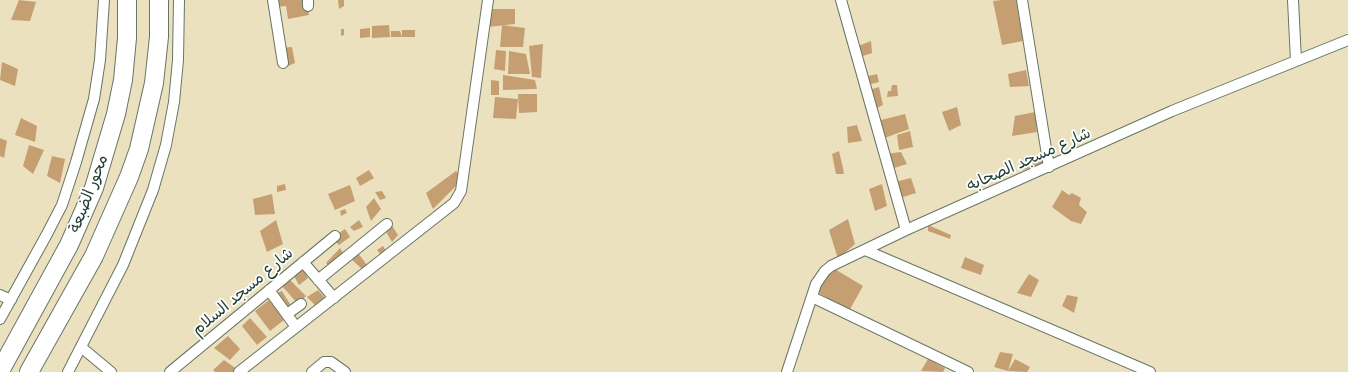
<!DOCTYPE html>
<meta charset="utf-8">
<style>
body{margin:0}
canvas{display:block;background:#ebe1bf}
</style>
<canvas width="1348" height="372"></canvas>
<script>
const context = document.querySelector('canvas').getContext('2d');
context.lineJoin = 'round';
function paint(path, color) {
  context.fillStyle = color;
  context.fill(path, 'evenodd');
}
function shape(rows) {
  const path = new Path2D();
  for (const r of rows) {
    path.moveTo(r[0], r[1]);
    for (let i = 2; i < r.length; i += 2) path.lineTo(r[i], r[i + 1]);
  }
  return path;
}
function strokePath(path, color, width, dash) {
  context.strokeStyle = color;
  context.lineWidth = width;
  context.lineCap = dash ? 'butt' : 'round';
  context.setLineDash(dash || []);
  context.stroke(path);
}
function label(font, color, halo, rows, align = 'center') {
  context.font = font + ' Caveat,"Playpen Sans Arabic",sans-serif';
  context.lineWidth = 3.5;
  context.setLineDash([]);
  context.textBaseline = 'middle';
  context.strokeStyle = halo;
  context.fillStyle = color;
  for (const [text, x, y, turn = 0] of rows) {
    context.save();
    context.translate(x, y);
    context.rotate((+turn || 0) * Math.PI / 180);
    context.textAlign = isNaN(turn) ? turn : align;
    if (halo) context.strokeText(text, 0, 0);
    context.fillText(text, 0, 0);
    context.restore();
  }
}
paint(shape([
 [19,0,36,2,30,21,11,20],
 [274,0,307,0,309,15,288,19,286,6,276,7],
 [338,0,344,0,344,6,339,9],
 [1002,0,1016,0,1023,41,1002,45,993,1],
 [487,9,515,9,515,24,488,27],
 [389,25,390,37,372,38,372,26],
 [502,25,525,28,523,47,500,47],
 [370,28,370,37,360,38,360,29],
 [341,29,344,29,344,35,341,36],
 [402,30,415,30,415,37,402,37],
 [391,31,400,31,402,37,391,37],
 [871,41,872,53,860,57,858,46],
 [543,44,541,78,532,77,529,46],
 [292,47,295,63,284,68,281,48],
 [496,50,506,51,505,71,494,69],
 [509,51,526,54,530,74,508,74],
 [2,62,18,69,15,86,0,80],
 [1026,70,1029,86,1010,87,1008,74],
 [877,74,879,82,867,85,864,77],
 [503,75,535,80,537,89,503,90],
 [491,80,499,81,499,95,491,95],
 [892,85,897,85,898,96,887,97,888,91,891,91],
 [879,87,883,105,873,110,869,90],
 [518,94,537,94,537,112,519,113],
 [495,97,518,99,516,119,493,118],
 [957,107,961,125,949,131,942,112],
 [1035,112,1037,132,1012,136,1015,116],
 [905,114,909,129,882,139,877,121],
 [21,118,37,126,35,142,15,135],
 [857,125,862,141,848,143,847,127],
 [910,131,913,147,899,150,897,135],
 [0,138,7,141,4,158,0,156],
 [29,145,44,150,33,174,23,166],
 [839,151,843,168,844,174,836,174,832,154],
 [901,152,907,164,891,169,886,154],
 [1038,154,1044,165,1022,170,1022,159],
 [52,156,65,159,60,183,47,176],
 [369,170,374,178,360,186,356,178],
 [456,171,463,179,433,209,426,193],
 [911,178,916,193,900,198,895,182],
 [285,184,286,190,277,192,277,186],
 [882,184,887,206,875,211,869,189],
 [350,185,355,201,335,210,328,194],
 [1062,190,1069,195,1072,193,1081,198,1079,205,1087,212,1081,224,1071,221,1052,207],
 [382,191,386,198,380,200,375,192],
 [272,194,275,214,255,215,253,199],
 [374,198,381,209,371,221,366,207],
 [345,209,347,213,341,216,340,211],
 [848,219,855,244,838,259,829,230],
 [276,220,283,244,267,252,260,231],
 [359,220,363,227,354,231,350,227],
 [391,224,398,235,392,242,385,230],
 [928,225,951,235,950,239,928,231],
 [345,229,350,237,339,245,332,238],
 [383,246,386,251,381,255,377,250],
 [340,248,346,257,330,268,326,263],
 [358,253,367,265,362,269,350,258],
 [965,257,984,265,981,275,961,268],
 [302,268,308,278,299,285,294,276],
 [833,268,863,286,849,311,816,291],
 [1029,274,1039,280,1031,297,1017,293],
 [289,279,306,296,298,304,282,286],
 [318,290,325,298,316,306,307,297],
 [282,291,290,304,284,310,275,294],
 [1067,295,1078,297,1074,313,1062,306],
 [269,300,284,320,270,331,255,311],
 [250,318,267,337,257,345,242,326],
 [228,336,240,349,230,360,214,348],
 [1000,352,1013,354,1008,371,994,367],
 [928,359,945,368,943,372,921,371],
 [1015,359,1030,367,1027,372,1008,371],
 [224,360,238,370,235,372,215,372,213,370]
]), '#c59f72');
const minor = shape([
 [273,0,283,63],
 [308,0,308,6],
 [841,0,906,230],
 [1022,0,1049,167],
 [1293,0,1296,61],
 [865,250,1150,372],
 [303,262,334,298],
 [318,280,387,224],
 [269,290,296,327],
 [0,295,11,300],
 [812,297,968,372],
 [287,314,301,304],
 [0,319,47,234,62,205,76,162,94,99,100,60,104,0],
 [81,347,111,372],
 [68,372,123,265,153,190,166,145,174,102,178,60,179,0],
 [170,372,335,236],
 [239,372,454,203,461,191,488,0],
 [312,372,324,362,331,362,345,372],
 [787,372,816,284,825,271,831,266,906,230,1172,111,1348,40]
]);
const motorway = shape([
 [0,371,69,245,94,188,116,114,123,80,127,38,127,0],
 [29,372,94,256,129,177,139,149,154,83,159,37,159,0]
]);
strokePath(minor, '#667665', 12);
strokePath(motorway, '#667665', 20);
strokePath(minor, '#fff', 10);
strokePath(motorway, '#fff', 18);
label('16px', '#1f3d34', '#fff', [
 ["شارع مسجد الصحابه",1029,160,-24],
 ["محور الضبعة",89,194,-69],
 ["شارع مسجد السلام",243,292,-40]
]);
</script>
